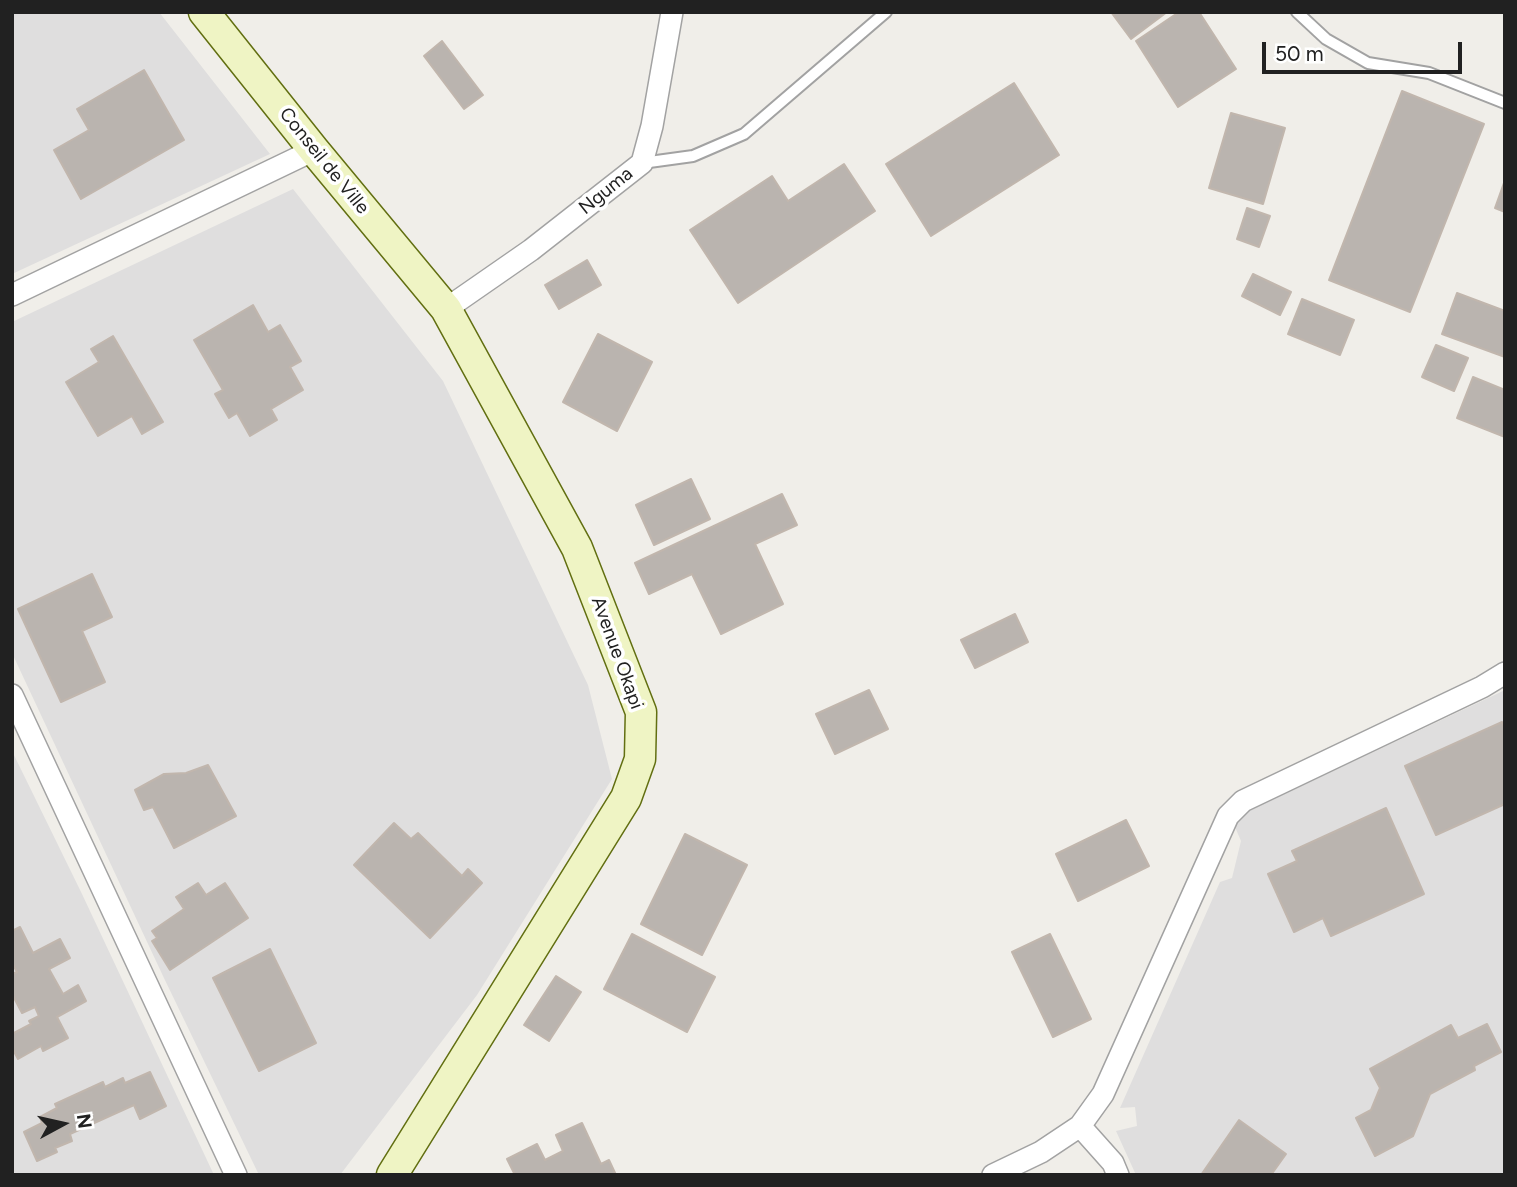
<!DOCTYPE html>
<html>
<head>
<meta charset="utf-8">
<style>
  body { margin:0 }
  #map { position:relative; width:1517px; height:1187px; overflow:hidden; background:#f0eee9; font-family:Figtree,sans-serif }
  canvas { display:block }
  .frame { position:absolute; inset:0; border:14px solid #212121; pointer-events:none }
  .north { position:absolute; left:28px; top:1089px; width:70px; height:70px; -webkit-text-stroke:5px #fff; paint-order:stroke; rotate:82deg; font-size:19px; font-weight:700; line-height:28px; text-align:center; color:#212121 }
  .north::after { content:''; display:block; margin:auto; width:24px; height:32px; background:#212121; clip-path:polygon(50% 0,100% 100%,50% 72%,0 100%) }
  .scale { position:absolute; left:1262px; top:42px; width:200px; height:32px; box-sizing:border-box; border:4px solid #212121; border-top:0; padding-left:9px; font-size:21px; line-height:24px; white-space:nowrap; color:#212121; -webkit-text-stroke:5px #fff; paint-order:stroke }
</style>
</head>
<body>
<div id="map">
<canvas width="1517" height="1187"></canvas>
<div class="frame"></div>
<div class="north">N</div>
<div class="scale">50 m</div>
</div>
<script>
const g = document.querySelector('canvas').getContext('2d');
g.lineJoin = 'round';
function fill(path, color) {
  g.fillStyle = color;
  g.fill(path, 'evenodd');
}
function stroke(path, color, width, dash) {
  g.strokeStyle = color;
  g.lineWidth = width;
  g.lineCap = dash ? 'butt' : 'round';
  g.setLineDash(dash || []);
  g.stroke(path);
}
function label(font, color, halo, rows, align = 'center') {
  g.font = font + ' Figtree,sans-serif';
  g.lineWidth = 7;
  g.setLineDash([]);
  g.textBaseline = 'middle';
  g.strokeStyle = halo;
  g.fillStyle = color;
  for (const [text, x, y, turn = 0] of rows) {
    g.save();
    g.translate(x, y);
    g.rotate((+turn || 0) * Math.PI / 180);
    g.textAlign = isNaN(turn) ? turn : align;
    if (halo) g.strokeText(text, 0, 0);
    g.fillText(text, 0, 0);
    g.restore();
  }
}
fill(new Path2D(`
  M 12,12 L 159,12 L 270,154 L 12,274 Z
  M 293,189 L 443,381 L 588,685 L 612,779 L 477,995 L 340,1175 L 259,1175 L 163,976 L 12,653 L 12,322 Z
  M 1505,690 L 1505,1175 L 1136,1175 L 1116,1131 L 1137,1126 L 1135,1107 L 1120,1108 L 1220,882 L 1232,878 L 1241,841 L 1235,827 L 1240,815 Z
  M 12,751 L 82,894 L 214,1175 L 12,1175 Z`), '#dfdede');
const building = new Path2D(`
  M 1111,12 L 1167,12 L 1131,39 Z
  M 1179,12 L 1199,12 L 1236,69 L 1178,107 L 1136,41 Z
  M 442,41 L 483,95 L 464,109 L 424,56 Z
  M 144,70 L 184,140 L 81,199 L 54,150 L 89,130 L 77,109 Z
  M 1014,83 L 1059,155 L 931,236 L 886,164 Z
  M 1402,91 L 1484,124 L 1410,312 L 1329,280 Z
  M 1231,113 L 1285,128 L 1263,204 L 1209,188 Z
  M 844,164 L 875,211 L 738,303 L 690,230 L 772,176 L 788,201 Z
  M 1505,180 L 1505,212 L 1495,208 Z
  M 1247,208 L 1270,216 L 1259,247 L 1237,239 Z
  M 587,260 L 601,285 L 559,309 L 545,285 Z
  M 1253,274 L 1291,292 L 1280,315 L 1242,296 Z
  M 1457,293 L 1505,311 L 1505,357 L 1442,334 Z
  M 1302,299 L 1354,320 L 1340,355 L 1288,334 Z
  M 253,305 L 268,332 L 280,325 L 301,361 L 290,367 L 303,390 L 271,409 L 277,420 L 250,436 L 237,413 L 229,418 L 215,394 L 223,390 L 194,340 Z
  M 598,334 L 652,362 L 617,431 L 563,402 Z
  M 113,336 L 163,422 L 142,434 L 132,416 L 98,436 L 66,382 L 99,362 L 91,349 Z
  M 1436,345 L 1468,358 L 1454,391 L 1422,377 Z
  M 1473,377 L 1505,390 L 1505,437 L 1457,418 Z
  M 691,479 L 710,519 L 654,545 L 636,505 Z
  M 782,494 L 797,525 L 755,544 L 783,604 L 721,634 L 692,574 L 649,594 L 635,563 Z
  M 92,574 L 112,617 L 82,631 L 105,682 L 61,702 L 18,609 Z
  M 1015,614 L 1028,642 L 975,668 L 961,640 Z
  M 869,690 L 888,729 L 835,754 L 816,714 Z
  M 1502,722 L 1505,728 L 1505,804 L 1436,835 L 1405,766 Z
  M 208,765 L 236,816 L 174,848 L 153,807 L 144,810 L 135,790 L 164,774 L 186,773 Z
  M 1386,808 L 1424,894 L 1331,936 L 1323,918 L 1294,932 L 1268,874 L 1297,861 L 1292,851 Z
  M 1126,820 L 1149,866 L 1078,901 L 1056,854 Z
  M 394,823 L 411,839 L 418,833 L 462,876 L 468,869 L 482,883 L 430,938 L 354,865 Z
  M 685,834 L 747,865 L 702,955 L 641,924 Z
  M 198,883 L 206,895 L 225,883 L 248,918 L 170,970 L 152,941 L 157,938 L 152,931 L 184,909 L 176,897 Z
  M 20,927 L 33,953 L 60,939 L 70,958 L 49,969 L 63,994 L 78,985 L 86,1001 L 57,1017 L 68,1038 L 43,1051 L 41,1046 L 18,1059 L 12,1048 L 12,1034 L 31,1024 L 29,1021 L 39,1016 L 35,1007 L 22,1013 L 12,994 L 12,974 L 17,972 L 12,963 L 12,931 Z
  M 632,934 L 715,977 L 687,1032 L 604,989 Z
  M 1050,934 L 1091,1019 L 1053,1037 L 1012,952 Z
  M 270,949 L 316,1043 L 259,1071 L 213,978 Z
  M 556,976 L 581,992 L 549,1041 L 524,1025 Z
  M 1487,1024 L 1501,1052 L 1474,1066 L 1475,1070 L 1430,1094 L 1413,1136 L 1375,1156 L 1356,1118 L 1371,1110 L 1380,1088 L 1370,1069 L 1451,1025 L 1458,1038 Z
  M 150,1072 L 166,1106 L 140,1119 L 134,1105 L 70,1134 L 72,1141 L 55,1148 L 57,1152 L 37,1161 L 24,1132 L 42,1123 L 40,1117 L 57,1108 L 55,1104 L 103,1082 L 105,1087 L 123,1078 L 125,1083 Z
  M 1239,1120 L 1286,1154 L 1271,1175 L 1201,1175 Z
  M 582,1123 L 601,1164 L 609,1160 L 616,1175 L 515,1175 L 507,1159 L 537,1144 L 545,1160 L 563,1151 L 556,1135 Z`);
fill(building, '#bab4af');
stroke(building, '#c1b6ad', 2);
const lane = new Path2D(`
  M 1297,12 L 1326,39 L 1368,63 L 1429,73 L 1505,103
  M 642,163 L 693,156 L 744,134 L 886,12`);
const street = new Path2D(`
  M 12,295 L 314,150
  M 446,309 L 531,250 L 642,163 L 652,126 L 672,12
  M 12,695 L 236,1175
  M 1080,1126 L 1113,1163 L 1118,1175
  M 993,1175 L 1041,1152 L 1080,1126 L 1103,1094 L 1228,816 L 1243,801 L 1482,687 L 1505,673`);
const secondary = new Path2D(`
  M 204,12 L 314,150 L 446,309 L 577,548 L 641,712 L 640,759 L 626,798 L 392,1175`);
stroke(lane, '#a2a2a2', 14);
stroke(street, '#a2a2a2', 24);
stroke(secondary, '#626f11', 33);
stroke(lane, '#fff', 10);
stroke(street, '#fff', 21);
stroke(secondary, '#eff4c4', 30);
label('19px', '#212121', '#fff', [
  ["Conseil de Ville",324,161,51],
  ["Nguma",606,191,-39],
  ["Avenue Okapi",617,653,70]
]);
</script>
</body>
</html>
